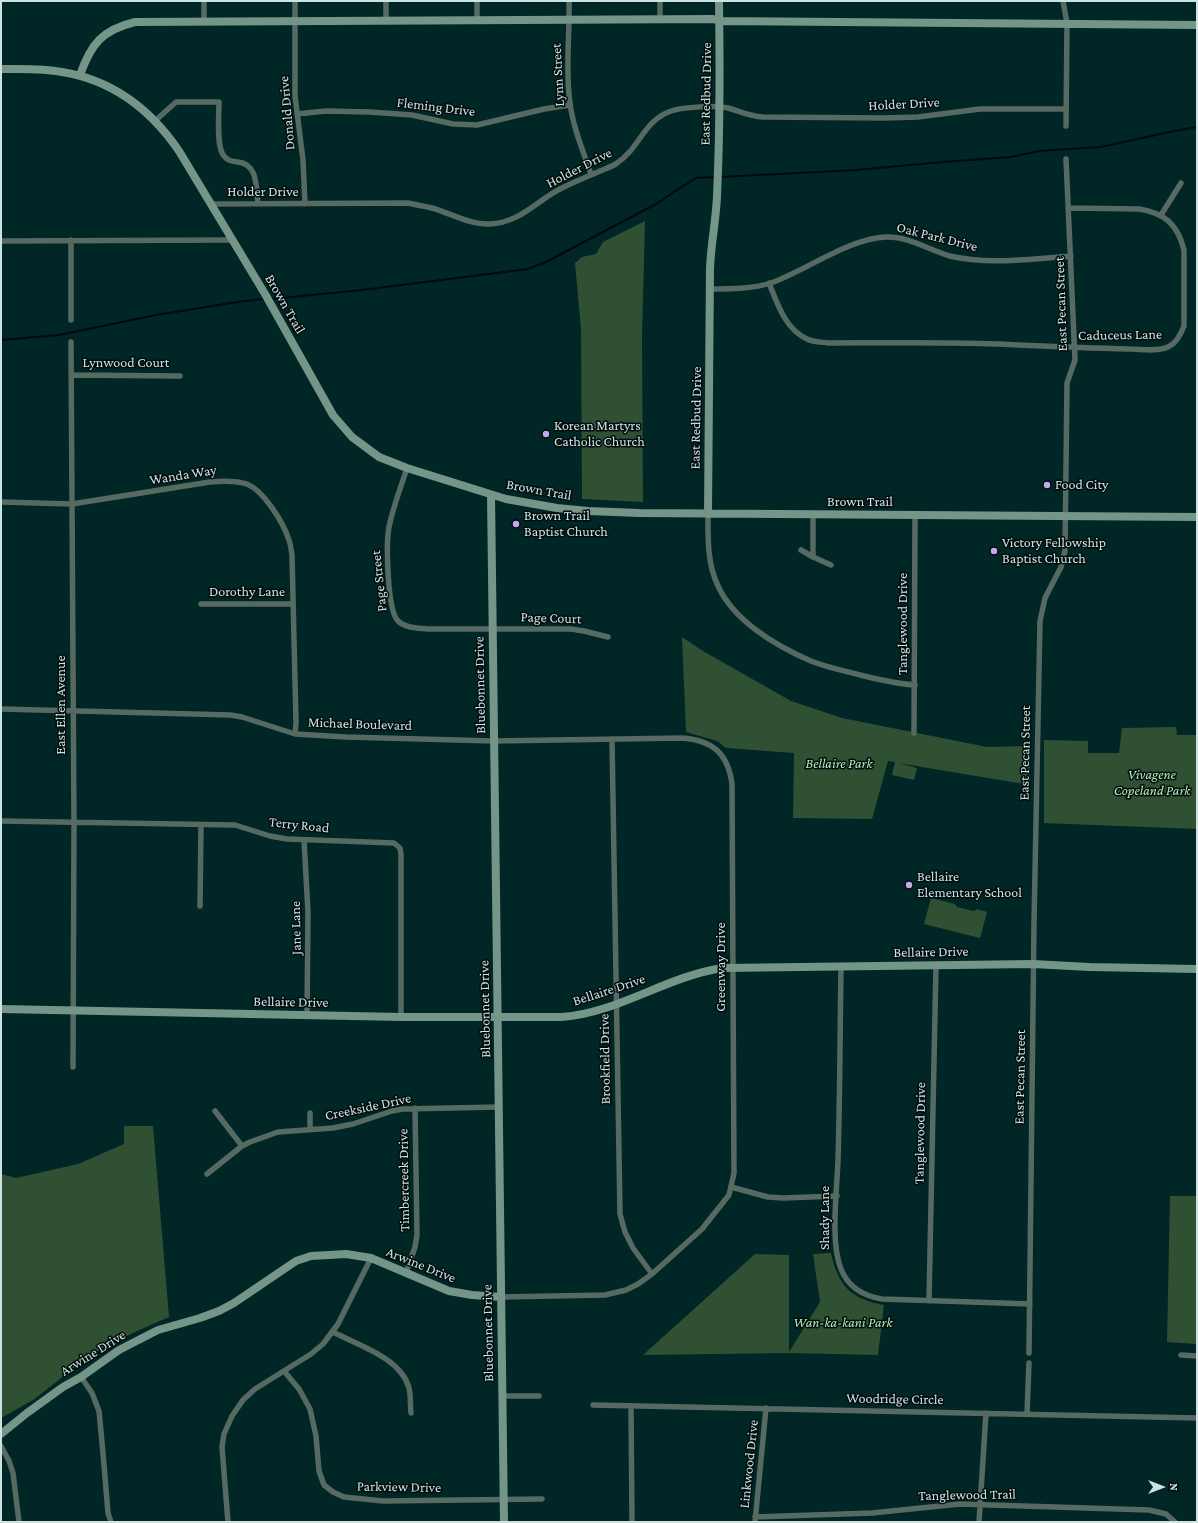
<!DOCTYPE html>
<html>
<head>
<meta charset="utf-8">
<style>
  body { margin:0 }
  #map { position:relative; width:1198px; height:1523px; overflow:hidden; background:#002625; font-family:"Crimson Pro",serif }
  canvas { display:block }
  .frame { position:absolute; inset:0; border:2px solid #cee2e1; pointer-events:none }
  .north { position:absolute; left:1142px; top:1467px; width:40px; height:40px; -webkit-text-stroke:3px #010c0c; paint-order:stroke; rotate:90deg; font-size:11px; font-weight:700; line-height:16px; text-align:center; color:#cee2e1 }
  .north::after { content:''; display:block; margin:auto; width:14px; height:18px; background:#cee2e1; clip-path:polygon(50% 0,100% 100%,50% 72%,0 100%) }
</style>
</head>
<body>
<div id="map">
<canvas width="1198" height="1523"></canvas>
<div class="frame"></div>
<div class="north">N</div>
</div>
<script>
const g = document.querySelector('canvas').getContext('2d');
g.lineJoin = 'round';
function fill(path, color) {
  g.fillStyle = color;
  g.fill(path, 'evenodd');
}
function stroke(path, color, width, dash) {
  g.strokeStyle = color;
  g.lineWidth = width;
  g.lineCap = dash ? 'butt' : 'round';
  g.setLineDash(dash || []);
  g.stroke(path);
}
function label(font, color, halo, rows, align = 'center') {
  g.font = font + ' "Crimson Pro",serif';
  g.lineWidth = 3;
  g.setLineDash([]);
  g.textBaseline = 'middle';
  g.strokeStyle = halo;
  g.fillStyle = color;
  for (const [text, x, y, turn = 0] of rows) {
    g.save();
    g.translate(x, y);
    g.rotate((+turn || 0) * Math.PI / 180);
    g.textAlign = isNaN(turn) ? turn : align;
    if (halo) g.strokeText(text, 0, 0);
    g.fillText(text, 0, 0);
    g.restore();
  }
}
fill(new Path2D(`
  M 645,221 L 642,336 L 643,502 L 582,499 L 581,329 L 575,263 L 582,257 L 596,254 L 603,242 Z
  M 682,637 L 703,651 L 791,701 L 842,718 L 987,747 L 1030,746 L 1030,785 L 898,763 L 917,768 L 914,780 L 892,775 L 895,762 L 888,761 L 872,819 L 793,818 L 794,753 L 726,748 L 717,741 L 686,732 Z
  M 1176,727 L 1177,735 L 1197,735 L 1197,829 L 1044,823 L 1044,740 L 1088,741 L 1088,753 L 1119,753 L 1122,728 Z
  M 931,898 L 955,904 L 957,907 L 974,911 L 977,909 L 987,912 L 980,938 L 924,924 Z
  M 124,1126 L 153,1126 L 169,1317 L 137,1331 L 92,1354 L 33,1400 L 1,1418 L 1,1174 L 16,1178 L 78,1164 L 124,1144 Z
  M 1170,1196 L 1197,1196 L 1197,1344 L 1167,1342 Z
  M 831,1253 C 838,1286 851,1299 884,1305 L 878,1355 L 789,1353 L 643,1355 L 755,1254 L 789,1255 L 789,1352 L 820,1302 L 813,1254 Z`), '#305034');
stroke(new Path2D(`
  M 720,177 L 856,170 L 943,162 L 1011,157 L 1039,151 L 1101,147 L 1174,131 L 1197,127
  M 271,299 L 362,290 L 528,269 L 546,262 L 656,204 L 680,188 L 696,178 L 715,177
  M 1,340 L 59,335 L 156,315 L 237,302 L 264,299`), '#000814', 2);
stroke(new Path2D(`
  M 295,1 L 295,96 L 303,160 L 305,204
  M 386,1 L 386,20
  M 569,1 C 570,35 565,70 570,103 C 573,127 583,151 591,174
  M 1063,1 L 1067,23 L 1066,126
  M 477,19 L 477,1
  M 660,19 L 660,1
  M 204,21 L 204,1
  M 297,114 L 326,111 L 370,112 L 412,115 L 453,124 L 477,125 L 544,109 L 570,105
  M 155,121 L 176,102 L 219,102 C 219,115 216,147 224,156 C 228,161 232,161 238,162 C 258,164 256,187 258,204
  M 210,204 L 408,203 C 416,205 424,206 432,208 C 450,213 470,225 490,224 C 520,223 537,200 562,188 C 574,182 586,177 598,172 C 604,169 612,167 617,163 C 640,148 643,121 671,111 C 683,107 716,105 728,108 C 742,112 748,116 763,117 L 884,118 L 918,117 L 980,109 L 1066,109
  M 1161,215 L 1181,183
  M 71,240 L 71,320
  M 1,241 L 231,240
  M 769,283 C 777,303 785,329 807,339 C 813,342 821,342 828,343 C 885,343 942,342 998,344 C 1042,346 1085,348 1129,349 C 1141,349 1157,352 1168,347 C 1177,343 1181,334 1184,326 L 1184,250 C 1178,225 1165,213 1139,209 L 1068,208
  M 710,289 C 730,289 752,289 771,283 C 805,271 850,238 886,237 C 908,236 929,250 950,256 C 987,265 1032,259 1071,256
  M 71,342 L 74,823 L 73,1067
  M 72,375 L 180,376
  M 407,468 C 401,487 393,507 389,527 C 386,543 387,610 398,621 C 405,628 418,628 427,629 L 571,629 L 584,631 L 608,637
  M 1,502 L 72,504 L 210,482 C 221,481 235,480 247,484 C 264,491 283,522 289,540 C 291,545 291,550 292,555 L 296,723 L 295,734
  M 708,514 C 708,538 707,563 718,586 C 734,621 776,646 811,661 C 828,668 846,671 864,676 C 881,680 897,684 915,685
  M 813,515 L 813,557 L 831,565
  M 801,550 L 813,557
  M 201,604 L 293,604
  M 1,709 L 231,715 L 242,717 L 295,734 L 346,737 L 494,741 L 682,738 C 712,740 728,753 732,784 L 734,1173 L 729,1195 L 702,1229 L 652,1274 L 638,1284 L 626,1290 L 605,1295 L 501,1297
  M 914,733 L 915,515
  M 612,739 L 620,1214 L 625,1232 L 633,1248 L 652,1274
  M 1,821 L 235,825 L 270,836 L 287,839 L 394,843 L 400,848 L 401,854 L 401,1017
  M 304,840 L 308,912 L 307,1016
  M 200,906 L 201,826
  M 841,966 C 840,1031 840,1095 838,1160 C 837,1190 830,1242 841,1269 C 848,1287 864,1296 882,1299 L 1030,1304
  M 215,1111 L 242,1146
  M 310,1113 L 310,1129
  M 207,1174 L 242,1146 L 250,1142 L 278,1132 L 333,1128 L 353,1124 L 392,1111 L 403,1109 L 499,1107
  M 731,1187 L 768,1197 L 783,1198 L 837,1196
  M 406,1273 L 415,1247 L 417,1235 L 415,1108
  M 929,1301 L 936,965
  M 333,1332 C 358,1345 401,1358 409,1388 C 411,1396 410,1405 411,1413
  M 1029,1353 L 1034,923 L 1040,621 L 1045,598 L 1061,567 L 1065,551 L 1067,383 L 1075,360 L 1066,159
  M 1181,1355 L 1197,1356
  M 284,1371 L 299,1389 L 310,1409 L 316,1436 L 319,1471 L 324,1485 L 333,1492 L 344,1497 L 383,1501 L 542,1499
  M 81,1377 L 92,1393 L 99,1411 L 103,1453 L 108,1513 L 111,1522
  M 502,1396 L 539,1396
  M 593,1405 L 1197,1418
  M 631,1406 L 632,1522
  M 1027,1414 L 1029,1363
  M 1,1446 L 9,1461 L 13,1473 L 19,1522
  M 755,1517 L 872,1513 L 960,1504 L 1149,1510 L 1166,1514 L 1175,1522
  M 228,1522 L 222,1447 L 224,1434 L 232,1416 L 243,1400 L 255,1389 L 311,1354 L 323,1344 L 338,1324 L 371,1258
  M 755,1522 L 766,1408
  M 979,1522 L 986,1413`), '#566a62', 5.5);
stroke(new Path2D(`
  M 1,69 C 21,69 42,68 62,72 C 112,80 151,110 179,151 L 265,294 L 333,415 L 352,437 L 379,457 L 407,468 L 506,499 L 557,508 L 588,511 L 639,513 L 1197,517
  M 80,75 C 91,44 102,30 135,22 L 713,19 L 720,21 L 1197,25
  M 491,495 L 504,1522
  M 708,514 L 710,268 C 711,244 716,220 717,196 C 720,131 720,66 719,1
  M 1,1009 L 401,1017 L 562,1017 C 618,1013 667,976 723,968 L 1033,964 L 1089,967 L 1197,969
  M 1,1434 L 27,1413 L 63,1387 L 81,1377 L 119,1350 L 158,1330 L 200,1318 L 219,1311 L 234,1303 L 296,1261 L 311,1256 L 346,1254 L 371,1258 L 449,1291 L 472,1295 L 501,1297`), '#749588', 8);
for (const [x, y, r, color] of [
  [546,434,4,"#c5a6f0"],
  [1047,485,4,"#c5a6f0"],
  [516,524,4,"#c5a6f0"],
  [994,551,4,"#c5a6f0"],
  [909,885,4,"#c5a6f0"]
]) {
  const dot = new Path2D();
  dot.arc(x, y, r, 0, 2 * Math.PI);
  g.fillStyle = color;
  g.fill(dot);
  stroke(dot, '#010c0c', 1.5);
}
label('14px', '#cee2e1', '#010c0c', [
  ["Lynn Street",558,75,-93],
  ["East Redbud Drive",706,94,-89],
  ["Holder Drive",904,104,-3],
  ["Fleming Drive",436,107,7],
  ["Donald Drive",287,113,-95],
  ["Holder Drive",579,168,-27],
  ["Holder Drive",263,192],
  ["Oak Park Drive",937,237,14],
  ["Brown Trail",285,304,60],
  ["East Pecan Street",1061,304,-92],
  ["Caduceus Lane",1120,335,-1],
  ["Lynwood Court",126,363],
  ["East Redbud Drive",696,418,-89],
  ["Wanda Way",183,475,-9],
  ["Brown Trail",539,490,10],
  ["Brown Trail",860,502],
  ["Page Street",379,581,-96],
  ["Dorothy Lane",247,592],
  ["Page Court",551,618,2],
  ["Tanglewood Drive",903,624,-90],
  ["Bluebonnet Drive",480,685,-91],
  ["East Ellen Avenue",61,705,-90],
  ["Michael Boulevard",360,724,2],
  ["East Pecan Street",1025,753,-89],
  ["Terry Road",299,825,6],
  ["Jane Lane",296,928,-91],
  ["Bellaire Drive",931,952,-1],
  ["Greenway Drive",721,967,-90],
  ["Bellaire Drive",609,990,-18],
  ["Bellaire Drive",291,1002,1],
  ["Bluebonnet Drive",485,1009,-91],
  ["Brookfield Drive",605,1059,-91],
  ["East Pecan Street",1020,1077,-89],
  ["Creekside Drive",368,1107,-12],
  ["Tanglewood Drive",920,1133,-89],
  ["Timbercreek Drive",404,1180,-91],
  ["Shady Lane",825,1218,-90],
  ["Arwine Drive",421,1265,22],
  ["Bluebonnet Drive",488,1333,-91],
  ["Arwine Drive",93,1353,-32],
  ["Woodridge Circle",895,1399,1],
  ["Linkwood Drive",749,1464,-84],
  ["Parkview Drive",399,1487,1],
  ["Tanglewood Trail",967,1495,-1]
]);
label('14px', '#cee2e1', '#010c0c', [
  ["Korean Martyrs",554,426],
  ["Catholic Church",554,442],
  ["Food City",1055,485],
  ["Brown Trail",524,516],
  ["Baptist Church",524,532],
  ["Victory Fellowship",1002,543],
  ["Baptist Church",1002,559],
  ["Bellaire",917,877],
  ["Elementary School",917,893]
], 'left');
label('italic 14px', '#b3edb8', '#010c0c', [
  ["Bellaire Park",839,764],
  ["Vivagene",1152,775],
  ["Copeland Park",1152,791],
  ["Wan-ka-kani Park",843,1323]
]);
</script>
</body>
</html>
